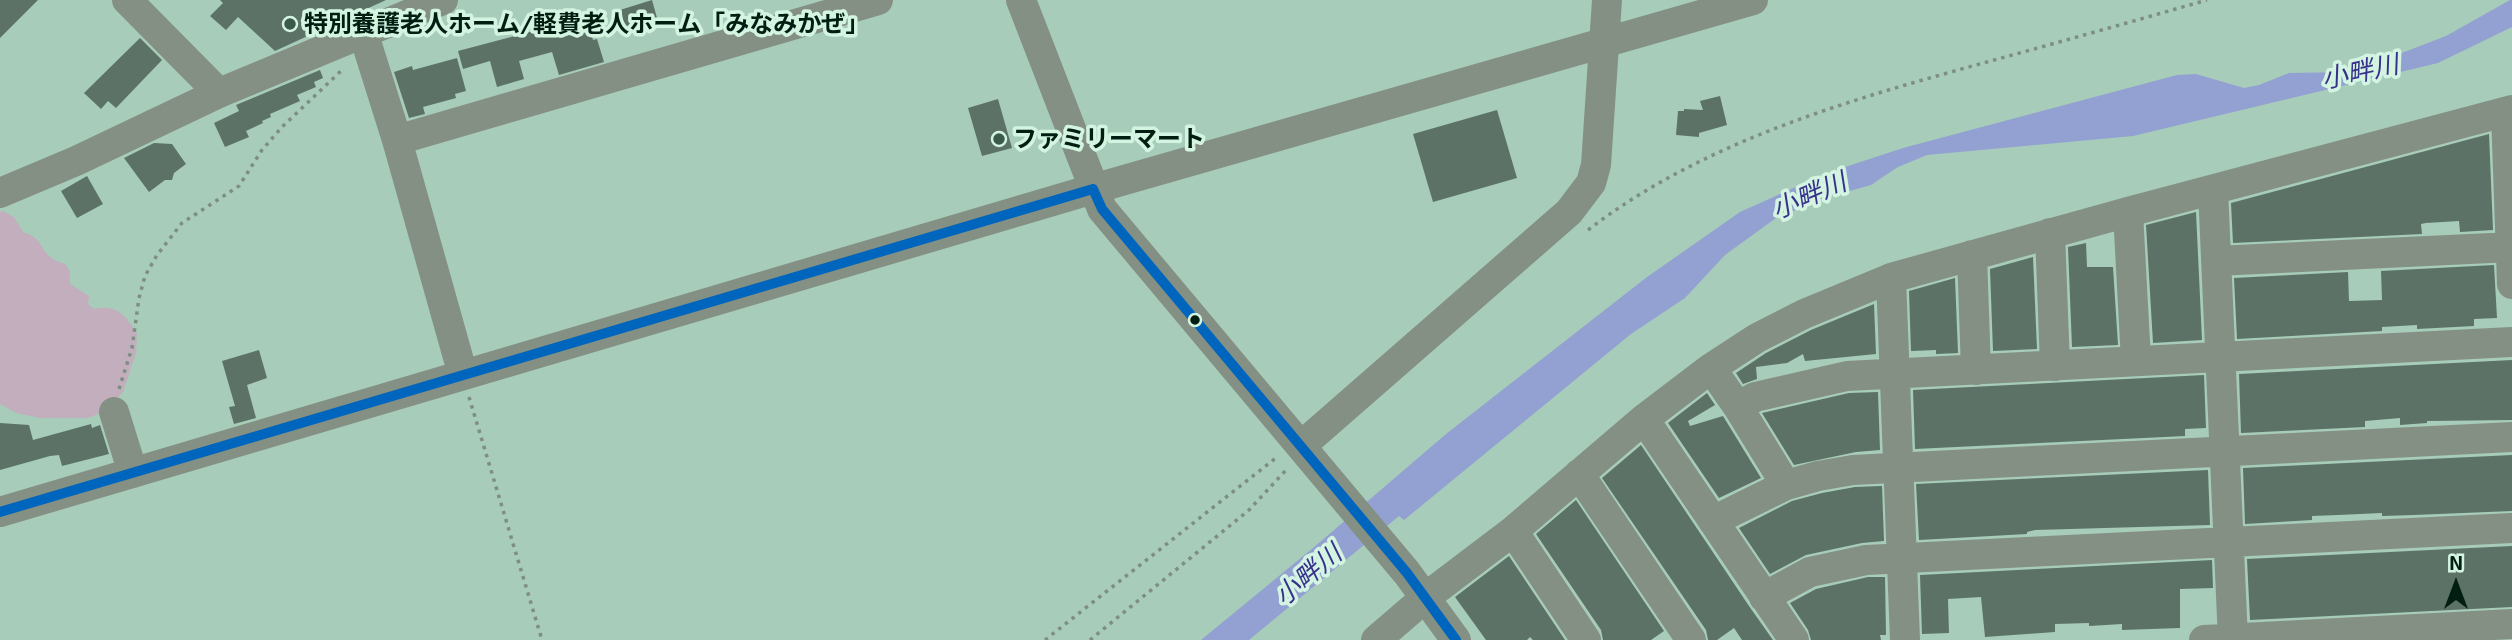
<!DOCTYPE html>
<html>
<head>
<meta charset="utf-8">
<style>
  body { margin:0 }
  #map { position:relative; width:2512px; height:640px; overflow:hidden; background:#a7ccb9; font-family:"Exo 2",sans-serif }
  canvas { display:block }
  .north { position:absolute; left:2421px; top:549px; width:70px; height:70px; -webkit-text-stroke:5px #d3f4e1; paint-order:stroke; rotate:0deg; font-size:19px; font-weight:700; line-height:28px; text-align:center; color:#021d11 }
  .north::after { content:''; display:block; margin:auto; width:24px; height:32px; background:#021d11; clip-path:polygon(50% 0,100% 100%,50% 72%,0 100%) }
</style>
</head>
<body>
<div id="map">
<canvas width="2512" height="640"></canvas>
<div class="north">N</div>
</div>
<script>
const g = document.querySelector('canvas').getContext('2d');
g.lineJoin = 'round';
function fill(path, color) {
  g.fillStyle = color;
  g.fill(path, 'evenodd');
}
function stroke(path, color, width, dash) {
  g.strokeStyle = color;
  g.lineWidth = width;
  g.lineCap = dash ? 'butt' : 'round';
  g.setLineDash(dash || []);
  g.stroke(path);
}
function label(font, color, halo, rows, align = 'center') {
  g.font = font + ' "Exo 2","Noto Sans JP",sans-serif';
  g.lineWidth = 7;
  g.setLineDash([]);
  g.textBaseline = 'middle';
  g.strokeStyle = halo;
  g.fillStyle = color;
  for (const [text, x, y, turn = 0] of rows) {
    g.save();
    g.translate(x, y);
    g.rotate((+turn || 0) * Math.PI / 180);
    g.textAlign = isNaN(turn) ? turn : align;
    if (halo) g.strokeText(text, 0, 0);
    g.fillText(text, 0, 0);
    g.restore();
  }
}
fill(new Path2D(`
  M 3,211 L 14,217 L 23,232 C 41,238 38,244 48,255 C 61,268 71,256 70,284 L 89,296 L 88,304 L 94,309 C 117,304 125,315 137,333 L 136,353 L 123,392 L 107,410 L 88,418 L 40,418 L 16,413 L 0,404 L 0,212 Z`), '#c2aebd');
fill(new Path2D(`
  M 2510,0 L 2512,0 L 2512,27 L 2438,63 L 2133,136 L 1927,155 L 1898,167 L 1871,185 L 1825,198 L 1776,218 L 1725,255 L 1685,298 L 1631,334 L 1404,520 L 1399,516 L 1249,640 L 1201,640 L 1313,548 L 1446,434 L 1647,277 L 1740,212 L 1827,173 L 1903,148 L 2177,75 L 2196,74 L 2244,88 L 2259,85 L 2289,73 L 2352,72 L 2446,36 Z`), '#93a1d2');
fill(new Path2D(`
  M 0,0 L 38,0 L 0,38 Z
  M 220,0 L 386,0 L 275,51 L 238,17 L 226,30 L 210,16 L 223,3 Z
  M 652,0 L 659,25 L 627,35 L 620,10 Z
  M 586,15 L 593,40 L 597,39 L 604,62 L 559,75 L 552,52 L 519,61 L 524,79 L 497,87 L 490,61 L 463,69 L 458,51 L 564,23 L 564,21 Z
  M 140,38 L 162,60 L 116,108 L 108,101 L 101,109 L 84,93 Z
  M 457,58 L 466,91 L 455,94 L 456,98 L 423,107 L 425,114 L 409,118 L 394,72 L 412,66 L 413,70 Z
  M 320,70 L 323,78 L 314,82 L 316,87 L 297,95 L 300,101 L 270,114 L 271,117 L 262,121 L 263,123 L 246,131 L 249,137 L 225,147 L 214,123 L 239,111 L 236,105 Z
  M 1720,96 L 1727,125 L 1699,133 L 1699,137 L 1676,135 L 1678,111 L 1684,111 L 1684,109 L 1703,110 L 1700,101 Z
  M 998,99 L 1012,148 L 982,156 L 968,108 Z
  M 1497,110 L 1517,178 L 1433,202 L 1413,134 Z
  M 2489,134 L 2493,230 L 2460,232 L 2459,221 L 2426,223 L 2421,224 L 2422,234 L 2233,243 L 2231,203 Z
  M 154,143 L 172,144 L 186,164 L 174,173 L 172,180 L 165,180 L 149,192 L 124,158 Z
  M 87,176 L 103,204 L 77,218 L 61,191 Z
  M 2196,212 L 2202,340 L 2153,343 L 2146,225 Z
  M 2086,243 L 2087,267 L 2113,267 L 2118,345 L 2072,347 L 2068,247 Z
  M 2033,257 L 2037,349 L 1993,351 L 1990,269 Z
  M 2494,265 L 2497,318 L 2474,319 L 2474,326 L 2417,329 L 2417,325 L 2382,327 L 2382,331 L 2237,339 L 2234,278 L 2348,272 L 2349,301 L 2382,300 L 2381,271 Z
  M 1955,278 L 1958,353 L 1936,354 L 1936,350 L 1911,351 L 1909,291 Z
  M 1874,304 L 1876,354 L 1805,361 L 1803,354 L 1787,363 L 1756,367 L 1757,379 L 1743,384 L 1736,373 L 1766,353 L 1811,330 Z
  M 259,350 L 267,378 L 247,385 L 256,418 L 234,424 L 229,407 L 235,406 L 222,361 Z
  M 2512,360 L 2512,420 L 2427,421 L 2427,423 L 2400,425 L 2400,418 L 2365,421 L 2365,427 L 2241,433 L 2239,374 Z
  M 2204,375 L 2206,428 L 2185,429 L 2185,436 L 1915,449 L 1913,390 Z
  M 1878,392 L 1880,450 L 1856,452 L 1794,465 L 1762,413 L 1849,393 Z
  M 1707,393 L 1715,405 L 1688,421 L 1690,426 L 1723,416 L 1761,478 L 1719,498 L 1668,423 Z
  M 0,423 L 29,425 L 33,440 L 91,424 L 92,428 L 100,425 L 109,454 L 62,466 L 59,455 L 50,456 L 0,470 Z
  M 1641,445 L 1749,606 L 1773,640 L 1742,640 L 1734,628 L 1717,640 L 1708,640 L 1706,630 L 1602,478 Z
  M 2512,455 L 2512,511 L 2414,515 L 2382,516 L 2382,513 L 2338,515 L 2312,516 L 2312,520 L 2245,524 L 2243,468 Z
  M 2208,470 L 2210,525 L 2035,530 L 2027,532 L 2027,534 L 1919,540 L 1916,484 Z
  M 1882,486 L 1884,541 L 1862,543 L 1806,555 L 1770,574 L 1739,528 L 1792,501 L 1822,493 L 1855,487 Z
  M 1576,500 L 1664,631 L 1651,640 L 1603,640 L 1601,630 L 1536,534 Z
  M 2512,546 L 2512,607 L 2250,620 L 2247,559 Z
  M 1509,556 L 1565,640 L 1533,640 L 1530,637 L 1527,640 L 1486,640 L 1455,597 Z
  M 2212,560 L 2213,588 L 2180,589 L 2180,628 L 2122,630 L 2122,624 L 2089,626 L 2089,623 L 2055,624 L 2055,632 L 1985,637 L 1981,597 L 1948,599 L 1949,633 L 1922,634 L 1920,575 Z
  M 1868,577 L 1885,577 L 1886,635 L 1880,635 L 1881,640 L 1811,640 L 1808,630 L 1790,603 L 1816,589 Z`), '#5c7267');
stroke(new Path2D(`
  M 1588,230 C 1704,141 1849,100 1987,62 C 2060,42 2134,21 2207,0
  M 119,389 L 132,348 L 139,298 L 145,276 L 157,255 L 182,223 L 239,186 L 262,150 L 282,127 L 342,70
  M 469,397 L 542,640
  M 1045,640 L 1277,457
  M 1090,640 L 1249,510 L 1287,469`), '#7e8e82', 3.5, [3.5, 5]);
stroke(new Path2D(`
  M 127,0 L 219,93
  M 1021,0 L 1102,209 L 1407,573 L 1456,640
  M 363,32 L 397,140 L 463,375
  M 2506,113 L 2512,284
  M 397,140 L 878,0
  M 2213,190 L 2233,640
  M 0,193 L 76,161 L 219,93 L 443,0
  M 2128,212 L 2136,361
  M 2050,233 L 2055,366
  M 1972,255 L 1976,370
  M 2216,261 L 2512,247
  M 1891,278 L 1905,640
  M 1711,368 L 1738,407 L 1786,485
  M 1738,407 L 1755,397 L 1847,376 L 2512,342
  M 114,412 L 133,473
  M 1644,419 L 1794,640
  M 1301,446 L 1569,212 L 1591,183 L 1596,165 L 1607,0
  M 1579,474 L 1691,640
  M 0,512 L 1093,189 L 1753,0
  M 1713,521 L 1786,485 L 1818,476 L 1853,470 L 2512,437
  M 1513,531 L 1586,640
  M 1764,597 L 1810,572 L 1866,560 L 2512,528
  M 1376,640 L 1426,597 L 1513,531 L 1644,419 L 1711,368 L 1757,338 L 1804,314 L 1891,278 L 2128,212 L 2512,110
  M 2204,640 L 2512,624`), '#839083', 30);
stroke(new Path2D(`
  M 1093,189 L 1102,209 L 1407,573 L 1456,640
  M 0,512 L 1093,189`), '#0065bd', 10);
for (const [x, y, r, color] of [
  [290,24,7,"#3c5a4c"],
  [999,139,7,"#3c5a4c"],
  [1195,320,6,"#021d11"]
]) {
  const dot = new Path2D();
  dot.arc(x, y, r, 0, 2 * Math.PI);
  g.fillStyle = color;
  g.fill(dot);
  stroke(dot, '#d3f4e1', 2.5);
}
label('bold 24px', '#021d11', '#d3f4e1', [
  ["特別養護老人ホーム/軽費老人ホーム「みなみかぜ」",304,24],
  ["ファミリーマート",1013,139]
], 'left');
label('italic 26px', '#38318b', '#d3f4e1', [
  ["小畔川",2360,72,-12],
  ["小畔川",1809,196,-23],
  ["小畔川",1308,575,-40]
]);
</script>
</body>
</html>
